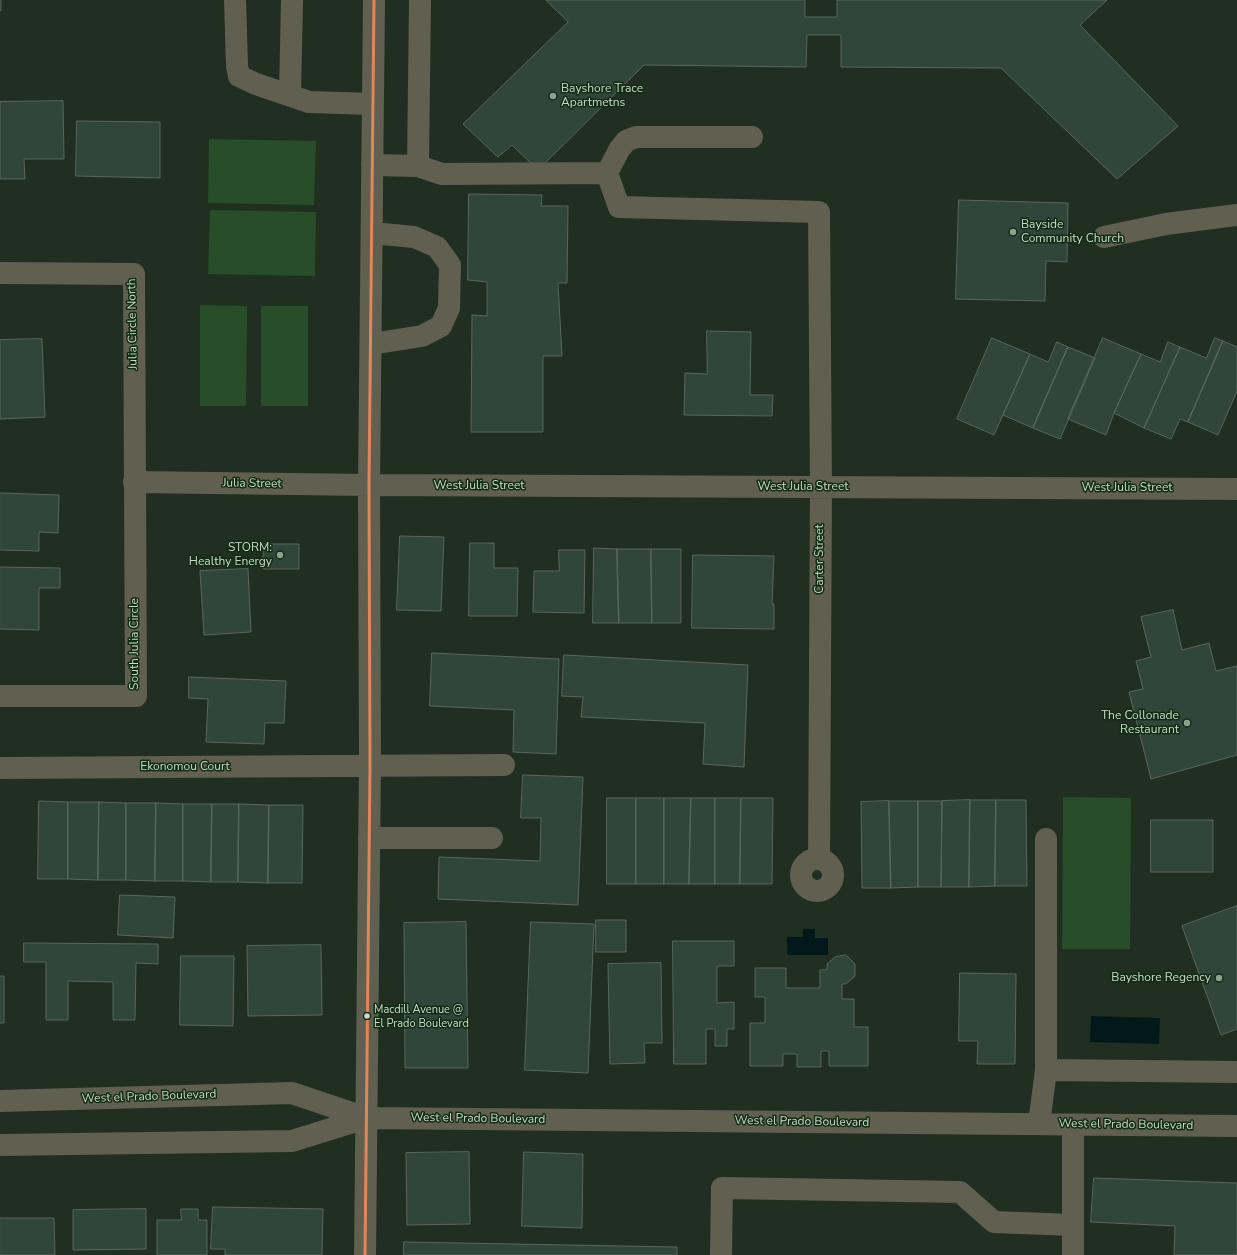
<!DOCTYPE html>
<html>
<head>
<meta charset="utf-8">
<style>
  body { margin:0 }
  canvas { display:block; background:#202f21 }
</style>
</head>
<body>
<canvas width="1237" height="1255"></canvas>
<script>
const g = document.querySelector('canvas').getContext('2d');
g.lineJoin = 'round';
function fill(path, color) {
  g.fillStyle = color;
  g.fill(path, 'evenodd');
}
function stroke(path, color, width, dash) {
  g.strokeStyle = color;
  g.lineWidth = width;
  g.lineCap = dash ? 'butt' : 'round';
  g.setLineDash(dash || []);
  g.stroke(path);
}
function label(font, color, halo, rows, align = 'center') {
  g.font = font + ' "Nunito Sans",sans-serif';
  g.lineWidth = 3;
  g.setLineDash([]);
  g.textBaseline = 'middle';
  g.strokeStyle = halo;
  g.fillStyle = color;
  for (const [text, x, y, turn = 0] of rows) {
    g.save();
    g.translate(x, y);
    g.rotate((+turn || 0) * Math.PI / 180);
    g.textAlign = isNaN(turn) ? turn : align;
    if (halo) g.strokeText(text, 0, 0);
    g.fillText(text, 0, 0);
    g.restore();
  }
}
fill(new Path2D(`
  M 209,139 L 316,141 L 314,205 L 208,203 Z
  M 210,210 L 316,212 L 315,276 L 208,274 Z
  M 200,305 L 247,306 L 246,406 L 200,406 Z
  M 261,306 L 308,306 L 308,406 L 261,406 Z
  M 1063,797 L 1131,798 L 1130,949 L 1062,949 Z`), '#274d29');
fill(new Path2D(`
  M 803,929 L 815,929 L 815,938 L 828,938 L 828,955 L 787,955 L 787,937 L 803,937 Z
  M 1091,1016 L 1160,1018 L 1159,1044 L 1090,1042 Z`), '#03181a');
const building = new Path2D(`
  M 0,0 L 1,0 L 1,11 L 0,11 Z
  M 546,0 L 805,0 L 805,17 L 837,17 L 837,0 L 1107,0 L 1080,25 L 1178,126 L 1117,179 L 1001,68 L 841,67 L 841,35 L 807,35 L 806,67 L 644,65 L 538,170 L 512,145 L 498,157 L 463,124 L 568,22 Z
  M 63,101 L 64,159 L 24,159 L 25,179 L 0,179 L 0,102 Z
  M 77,121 L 160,122 L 160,178 L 76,176 Z
  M 469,194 L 542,195 L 541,206 L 568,206 L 567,283 L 558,283 L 562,356 L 543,356 L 543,432 L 471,432 L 472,315 L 487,316 L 487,282 L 468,280 Z
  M 959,200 L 1068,203 L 1067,262 L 1046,261 L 1045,301 L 956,299 Z
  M 707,331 L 751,332 L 750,395 L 773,395 L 772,416 L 684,415 L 685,373 L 707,374 Z
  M 992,338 L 1030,354 L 994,435 L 957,419 Z
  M 1103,338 L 1141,354 L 1114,413 L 1106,435 L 1068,419 Z
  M 1215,338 L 1223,341 L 1188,422 L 1180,419 L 1171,439 L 1144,428 L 1180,347 L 1206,358 Z
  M 42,339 L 45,417 L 0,419 L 0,340 Z
  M 1223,341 L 1237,347 L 1237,391 L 1218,435 L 1188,422 Z
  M 1057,342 L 1068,347 L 1033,428 L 1003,415 L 1030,354 L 1048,362 Z
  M 1168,342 L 1180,347 L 1144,428 L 1114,413 L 1141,354 L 1160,362 Z
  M 1068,347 L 1095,358 L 1060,439 L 1033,428 Z
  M 0,493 L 59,495 L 58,533 L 39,532 L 39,551 L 0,550 Z
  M 400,536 L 444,537 L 441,611 L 397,610 Z
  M 470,543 L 494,543 L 494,568 L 518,568 L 517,616 L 469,616 Z
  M 264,544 L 299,544 L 299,569 L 263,569 Z
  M 594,548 L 617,549 L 619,623 L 593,623 Z
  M 617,549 L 651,549 L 652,623 L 619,623 Z
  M 651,549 L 681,549 L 681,623 L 652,623 Z
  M 559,550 L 585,550 L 584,613 L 533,612 L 534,571 L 559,571 Z
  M 693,555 L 774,556 L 772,604 L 774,604 L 774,629 L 692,628 Z
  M 0,567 L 60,568 L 60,588 L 39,588 L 39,630 L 0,629 Z
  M 248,569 L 251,632 L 204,635 L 200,571 Z
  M 1173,610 L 1182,650 L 1209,643 L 1216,671 L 1237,666 L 1237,755 L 1151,779 L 1129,692 L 1143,689 L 1136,661 L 1151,657 L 1141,617 Z
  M 432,653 L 559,659 L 556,754 L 513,752 L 514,710 L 430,706 Z
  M 564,655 L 748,665 L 744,767 L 703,764 L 705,723 L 581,717 L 583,697 L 562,696 Z
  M 189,677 L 286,681 L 284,723 L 265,723 L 264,744 L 206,742 L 208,699 L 189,698 Z
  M 523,775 L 583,777 L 578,905 L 438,899 L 439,857 L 540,861 L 541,818 L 521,818 Z
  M 607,798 L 636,798 L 636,884 L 607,884 Z
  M 636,798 L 664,798 L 664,884 L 636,884 Z
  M 664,798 L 691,798 L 689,884 L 664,884 Z
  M 691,798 L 715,798 L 715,884 L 689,884 Z
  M 715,798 L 741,798 L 740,884 L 715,884 Z
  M 741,798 L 773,798 L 772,884 L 740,884 Z
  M 970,800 L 996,800 L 995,886 L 969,887 Z
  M 970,800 L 969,887 L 941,887 L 942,801 Z
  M 996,800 L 1026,800 L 1027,886 L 995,886 Z
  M 39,801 L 68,802 L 68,879 L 38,879 Z
  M 889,801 L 891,888 L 862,888 L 861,802 Z
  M 889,801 L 918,801 L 918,887 L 891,888 Z
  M 918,801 L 942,801 L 941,887 L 918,887 Z
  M 68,802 L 99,802 L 98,880 L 68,879 Z
  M 99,802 L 126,803 L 126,880 L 98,880 Z
  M 126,803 L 156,803 L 155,881 L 126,880 Z
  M 156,803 L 183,804 L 183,881 L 155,881 Z
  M 183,804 L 212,804 L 211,882 L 183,881 Z
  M 212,804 L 239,804 L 238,882 L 211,882 Z
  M 239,804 L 269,805 L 268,883 L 238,882 Z
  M 269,805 L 303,805 L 302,883 L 268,883 Z
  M 1151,820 L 1213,820 L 1213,872 L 1151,872 Z
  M 120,895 L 175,897 L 173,938 L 118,935 Z
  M 1237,906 L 1237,1029 L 1221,1035 L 1182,926 Z
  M 596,920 L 626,920 L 626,952 L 596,952 Z
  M 466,922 L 468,1068 L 405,1068 L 404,923 Z
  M 531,922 L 594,924 L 588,1073 L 525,1070 Z
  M 673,941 L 734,941 L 734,966 L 717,966 L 717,1003 L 734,1002 L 734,1029 L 727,1029 L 727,1046 L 715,1046 L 715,1029 L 706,1029 L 706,1064 L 674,1064 Z
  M 24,943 L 158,944 L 158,964 L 136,963 L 135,1020 L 113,1020 L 113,982 L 68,981 L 68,1020 L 46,1020 L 46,962 L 24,962 Z
  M 321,945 L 322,1015 L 248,1016 L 247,946 Z
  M 846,955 L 855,964 L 855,976 L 846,984 L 842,984 L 842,999 L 854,999 L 854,1027 L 868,1027 L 868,1066 L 829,1066 L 829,1051 L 821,1051 L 821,1067 L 797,1067 L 797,1054 L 783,1054 L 783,1066 L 750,1066 L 750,1023 L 765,1023 L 765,997 L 755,997 L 755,968 L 786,968 L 786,988 L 820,988 L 820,970 L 827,970 L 827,964 L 835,957 Z
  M 181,956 L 234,956 L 233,1026 L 180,1025 Z
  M 661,963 L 662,1043 L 644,1043 L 645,1063 L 610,1064 L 608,964 Z
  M 960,973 L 1016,974 L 1015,1064 L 977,1064 L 978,1041 L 959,1041 Z
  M 0,976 L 4,976 L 4,1023 L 0,1023 Z
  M 469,1152 L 470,1224 L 407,1225 L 406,1153 Z
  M 524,1152 L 583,1154 L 582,1228 L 522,1226 Z
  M 1094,1178 L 1237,1183 L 1237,1255 L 1174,1255 L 1175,1226 L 1091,1222 Z
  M 213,1207 L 323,1209 L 322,1255 L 225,1255 L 225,1249 L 211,1249 Z
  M 146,1209 L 146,1249 L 73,1250 L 73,1210 Z
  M 181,1209 L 198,1209 L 198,1220 L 207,1220 L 207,1255 L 157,1255 L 157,1220 L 181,1220 Z
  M 0,1218 L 54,1218 L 55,1255 L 0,1255 Z
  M 404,1242 L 677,1247 L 677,1255 L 404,1255 Z`);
fill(building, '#31463a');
stroke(building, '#58675d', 1);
stroke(new Path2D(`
  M 235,0 L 237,66 L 239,76 L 256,84 L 309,102 L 373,104
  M 290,95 L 292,0
  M 372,165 L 418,166 L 442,174 L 607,173 L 619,207 L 819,212 L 821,487 L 819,859
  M 418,166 L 420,0
  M 607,173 L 619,150 L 626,141 L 636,137 L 752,137
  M 1104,237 L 1166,224 L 1237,215
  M 0,273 L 134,274 L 136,696 L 0,696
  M 371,344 L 422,336 L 441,326 L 449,308 L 450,265 L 437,247 L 414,237 L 372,233
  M 134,482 L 369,485 L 1237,489
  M 0,768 L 504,765
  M 369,838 L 492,838
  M801 875a16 16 0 1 1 32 0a16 16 0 1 1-32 0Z
  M 1046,1070 L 1237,1072
  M 0,1101 L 292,1093 L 366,1118
  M 1039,1124 L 1046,1070 L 1046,839
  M 1073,1125 L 1073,1255
  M 0,1145 L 292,1141 L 366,1118 L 1237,1126
  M 365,1255 L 370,765 L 369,485 L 374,0
  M 721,1255 L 722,1188 L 960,1192 L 994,1222 L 1073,1225`), '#605f50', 22);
stroke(new Path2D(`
  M 365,1255 L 370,765 L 369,485 L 374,0`), '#e0865a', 3);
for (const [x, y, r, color] of [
  [553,96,4,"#8f9f90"],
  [1013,232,4,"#8f9f90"],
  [280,555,4,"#8f9f90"],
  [1187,723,4,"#8f9f90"],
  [1219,978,4,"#8f9f90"],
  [367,1016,3.5,"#cbdbcb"]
]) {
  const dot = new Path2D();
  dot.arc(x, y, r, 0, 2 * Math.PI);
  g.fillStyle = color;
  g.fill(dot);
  stroke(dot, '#102b11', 1.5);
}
label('11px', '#cbdbcb', '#102b11', [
  ["Macdill Avenue @",374,1010],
  ["El Prado Boulevard",374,1024]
], 'left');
label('12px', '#cbdbcb', '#102b11', [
  ["Bayshore Trace",561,89,"left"],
  ["Apartmetns",561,103,"left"],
  ["Bayside",1021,225,"left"],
  ["Community Church",1021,239,"left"],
  ["STORM:",272,548],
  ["Healthy Energy",272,562],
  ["The Collonade",1179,716],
  ["Restaurant",1179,730],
  ["Bayshore Regency",1211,978]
], 'right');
label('12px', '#cbdbcb', '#102b11', [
  ["Julia Circle North",133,324,-91],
  ["Julia Street",252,484,1],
  ["West Julia Street",479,486],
  ["West Julia Street",803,487],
  ["West Julia Street",1127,488],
  ["Carter Street",820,559,-90],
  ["South Julia Circle",135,644,-90],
  ["Ekonomou Court",185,767],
  ["West el Prado Boulevard",149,1097,-2],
  ["West el Prado Boulevard",478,1119,1],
  ["West el Prado Boulevard",802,1122,1],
  ["West el Prado Boulevard",1126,1125,1]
]);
</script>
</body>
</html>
